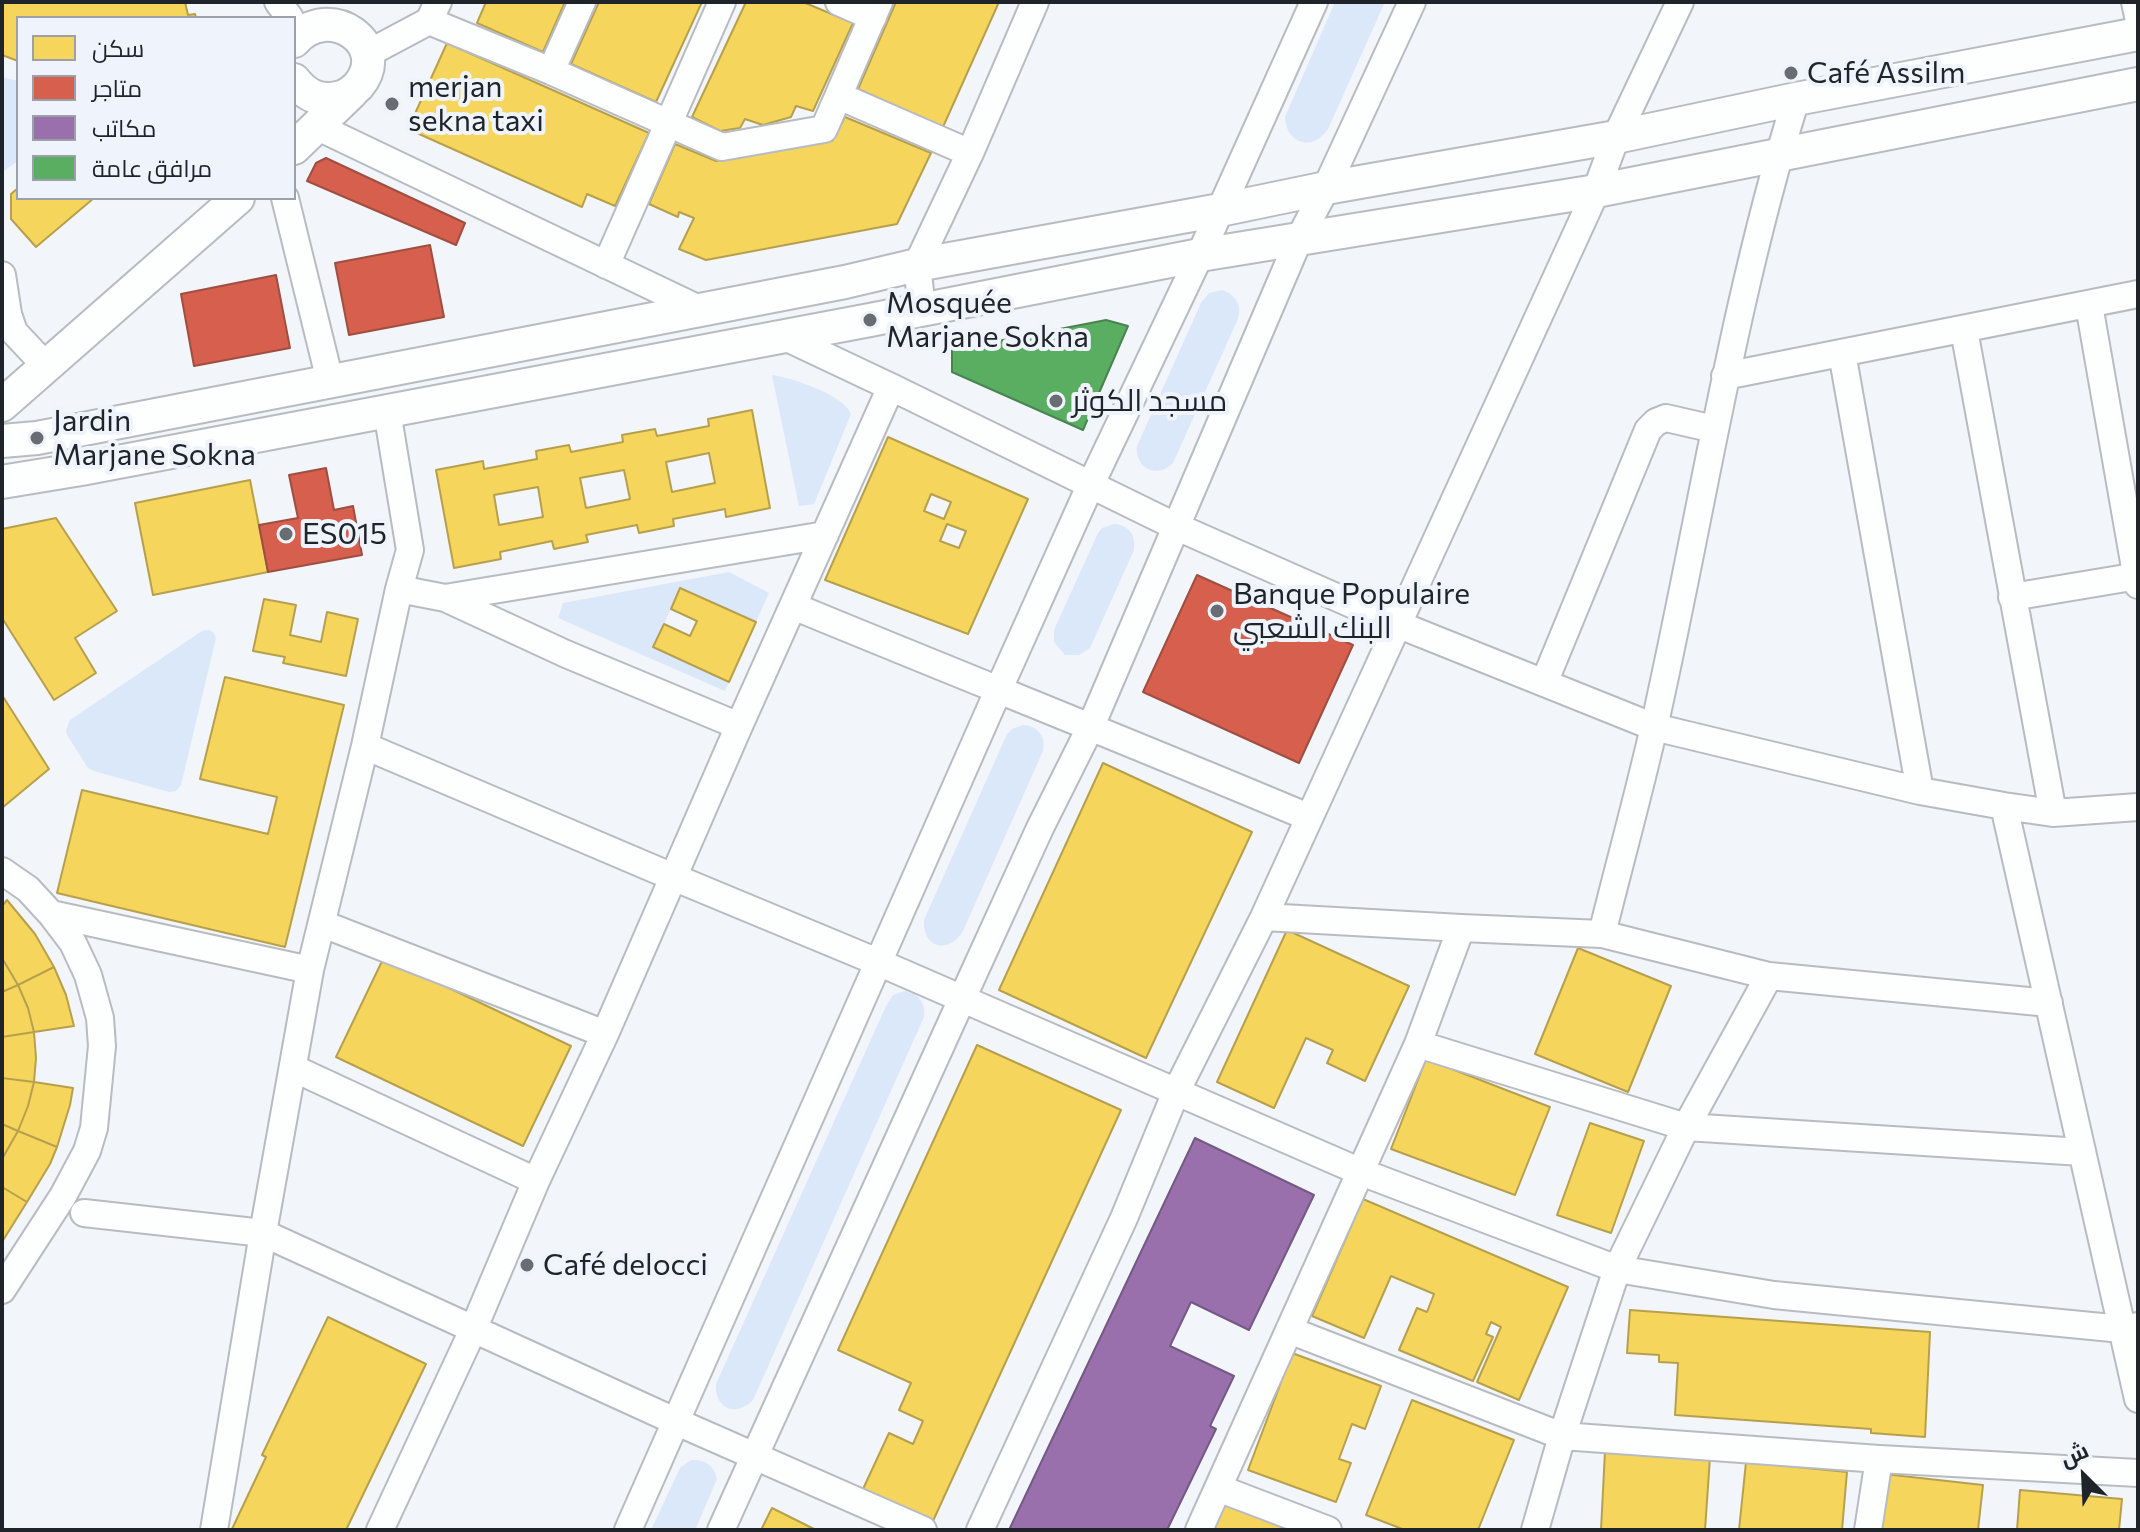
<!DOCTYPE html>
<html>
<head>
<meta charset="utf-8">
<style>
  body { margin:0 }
  #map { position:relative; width:2140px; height:1532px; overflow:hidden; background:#f2f5f9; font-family:Commissioner,Cairo,sans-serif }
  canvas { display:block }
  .frame { position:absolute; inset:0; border:4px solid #1f232a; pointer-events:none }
  .legend { position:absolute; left:16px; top:16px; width:280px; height:184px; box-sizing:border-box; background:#eff4fc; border:2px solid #9ca0a8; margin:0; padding:10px 14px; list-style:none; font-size:24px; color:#1f232a }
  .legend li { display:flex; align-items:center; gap:16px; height:40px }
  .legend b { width:40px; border:2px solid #9ca0a8 }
  .north { position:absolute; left:2044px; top:1436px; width:80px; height:80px; -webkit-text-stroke:6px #eff4fc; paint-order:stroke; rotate:336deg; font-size:22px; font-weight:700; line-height:32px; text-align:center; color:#1f232a }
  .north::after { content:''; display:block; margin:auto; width:28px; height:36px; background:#1f232a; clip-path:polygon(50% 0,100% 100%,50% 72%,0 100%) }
</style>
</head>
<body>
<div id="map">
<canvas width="2140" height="1532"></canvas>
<div class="frame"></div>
<ul class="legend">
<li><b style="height:22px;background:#f6d55c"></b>سكن</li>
<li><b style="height:22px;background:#d6604d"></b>متاجر</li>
<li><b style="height:22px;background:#9970ab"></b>مكاتب</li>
<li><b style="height:22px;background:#5aae61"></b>مرافق عامة</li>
</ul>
<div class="north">ش</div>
</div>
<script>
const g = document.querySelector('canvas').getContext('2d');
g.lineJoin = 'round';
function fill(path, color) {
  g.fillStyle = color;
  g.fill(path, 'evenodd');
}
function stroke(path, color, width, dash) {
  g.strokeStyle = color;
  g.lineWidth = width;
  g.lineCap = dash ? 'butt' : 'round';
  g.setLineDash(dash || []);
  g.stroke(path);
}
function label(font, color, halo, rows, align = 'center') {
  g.font = font + ' Commissioner,Cairo,sans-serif';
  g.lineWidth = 8;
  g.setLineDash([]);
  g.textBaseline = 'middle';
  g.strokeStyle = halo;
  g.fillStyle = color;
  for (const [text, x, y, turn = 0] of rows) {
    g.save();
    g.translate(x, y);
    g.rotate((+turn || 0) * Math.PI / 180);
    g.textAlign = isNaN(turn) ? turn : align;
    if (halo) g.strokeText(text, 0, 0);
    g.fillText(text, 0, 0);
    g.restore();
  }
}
fill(new Path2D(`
  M 1335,2 L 1385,2 L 1328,129 C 1313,152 1286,144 1285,117 Z
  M 2,77 L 18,81 L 18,161 L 2,172 Z
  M 1222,290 C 1236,295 1242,305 1238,319 L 1173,463 C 1157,479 1135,469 1137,446 L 1201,303 L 1209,293 Z
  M 772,375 C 792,378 843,394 851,414 L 814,504 L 799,506 Z
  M 1114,524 C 1129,525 1136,535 1134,550 L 1090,648 L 1079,655 L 1065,655 L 1054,642 L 1054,630 L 1098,533 L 1102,528 Z
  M 729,572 L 769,593 L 756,622 L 680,588 L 654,647 L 729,682 L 725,691 L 558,618 L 563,603 Z
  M 209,630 L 213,632 L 216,638 L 181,785 L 176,791 L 169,792 L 94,771 L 88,768 L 67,735 L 66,730 L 70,720 L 202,631 Z
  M 1023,725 C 1038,726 1046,736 1043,751 L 963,931 C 949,955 922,948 924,920 L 1007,734 L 1012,729 Z
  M 905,991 C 919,994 926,1003 924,1017 L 753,1400 C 736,1418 714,1408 716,1384 L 886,1006 L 893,995 Z
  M 691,1460 C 705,1459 714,1465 717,1479 L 695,1530 L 651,1530 L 680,1468 Z`), '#dbe8fa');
const homes = new Path2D(`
  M 2,2 L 185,2 L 188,15 L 195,14 L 196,18 L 18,18 L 18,61 L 2,55 Z
  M 486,2 L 565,2 L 543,52 L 477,23 Z
  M 599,2 L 702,2 L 656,102 L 571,64 Z
  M 746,2 L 803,2 L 853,23 L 813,111 L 796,106 L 791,117 L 763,125 L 745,119 L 740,128 L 720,131 L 692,117 Z
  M 896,2 L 999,2 L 943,127 L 858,89 Z
  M 447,43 L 649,133 L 615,206 L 587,194 L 582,207 L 408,129 Z
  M 845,117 L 931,153 L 897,224 L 706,260 L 679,249 L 694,218 L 679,212 L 678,217 L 649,204 L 675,144 L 716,161 L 832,141 Z
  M 18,188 L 18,198 L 94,198 L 36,247 L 11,219 L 11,194 Z
  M 752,410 L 770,508 L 726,517 L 725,509 L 673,519 L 674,526 L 639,533 L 637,525 L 586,535 L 588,542 L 554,549 L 552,541 L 500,552 L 501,559 L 454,568 L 436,470 L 483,461 L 484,469 L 537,459 L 536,451 L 569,445 L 571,452 L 623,442 L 622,435 L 655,429 L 657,436 L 709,426 L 708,419 ZM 709,453 L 715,483 L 672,492 L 666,462 ZM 624,470 L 630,499 L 586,508 L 580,478 ZM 538,487 L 543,517 L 499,525 L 494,495 Z
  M 888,437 L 1028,499 L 968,634 L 825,580 ZM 931,494 L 951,502 L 944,519 L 924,511 ZM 947,524 L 966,531 L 959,548 L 940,541 Z
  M 250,480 L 268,572 L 153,595 L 135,503 Z
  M 56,518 L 117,611 L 75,638 L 96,673 L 54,700 L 2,618 L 2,529 Z
  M 680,588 L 756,622 L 729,682 L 653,647 L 664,624 L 690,636 L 697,621 L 671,609 Z
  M 264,599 L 296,605 L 290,635 L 321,642 L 327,612 L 358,619 L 346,676 L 283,663 L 285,657 L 253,651 Z
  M 225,677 L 344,705 L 285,947 L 57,893 L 82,790 L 268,834 L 277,797 L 200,779 Z
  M 2,695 L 49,769 L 2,808 Z
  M 1103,763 L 1252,832 L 1146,1058 L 999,990 Z
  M 7,900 L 35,934 L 54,967 L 18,985 L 2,958 L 2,906 Z
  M 1287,930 L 1409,986 L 1365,1081 L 1327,1063 L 1333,1050 L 1306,1038 L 1274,1108 L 1217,1082 Z
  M 1578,948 L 1671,986 L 1628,1092 L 1535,1054 Z
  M 384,957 L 571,1046 L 523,1146 L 336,1057 Z
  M 2,958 L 18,985 L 2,992 Z
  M 54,967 L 66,995 L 74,1026 L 34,1032 L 28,1008 L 18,985 Z
  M 18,985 L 28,1008 L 34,1032 L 2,1037 L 2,992 Z
  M 34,1032 L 36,1058 L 34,1082 L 2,1078 L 2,1037 Z
  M 977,1045 L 1121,1110 L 933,1521 L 863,1489 L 889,1433 L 913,1444 L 923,1421 L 899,1410 L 911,1383 L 838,1350 Z
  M 1426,1059 L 1550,1107 L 1515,1195 L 1391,1149 Z
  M 2,1078 L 34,1082 L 28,1106 L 18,1131 L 2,1124 Z
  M 34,1082 L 73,1088 L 70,1105 L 57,1147 L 18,1131 L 28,1106 Z
  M 1590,1123 L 1644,1141 L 1611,1233 L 1557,1215 Z
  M 2,1124 L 18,1131 L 2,1159 Z
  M 18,1131 L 57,1147 L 50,1164 L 27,1202 L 2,1187 L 2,1159 Z
  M 2,1187 L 27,1202 L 2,1242 Z
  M 1363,1199 L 1568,1287 L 1519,1400 L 1477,1382 L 1501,1327 L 1491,1322 L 1486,1334 L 1493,1337 L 1473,1381 L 1399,1350 L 1417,1308 L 1427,1312 L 1434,1294 L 1391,1276 L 1364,1338 L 1312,1316 Z
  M 1630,1310 L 1930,1332 L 1925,1437 L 1871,1433 L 1871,1429 L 1675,1415 L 1678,1363 L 1659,1362 L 1659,1355 L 1627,1353 Z
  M 328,1317 L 426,1364 L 346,1530 L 234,1530 L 232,1529 L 266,1457 L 262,1455 Z
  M 1292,1353 L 1381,1386 L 1365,1429 L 1352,1424 L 1339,1459 L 1351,1463 L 1336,1502 L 1248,1470 Z
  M 1412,1400 L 1514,1440 L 1478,1530 L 1405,1530 L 1366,1515 Z
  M 1605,1451 L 1710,1457 L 1705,1530 L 1601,1530 Z
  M 1746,1462 L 1847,1472 L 1842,1530 L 1739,1530 Z
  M 1884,1474 L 1983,1485 L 1978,1530 L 1878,1530 Z
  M 2020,1490 L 2122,1499 L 2119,1530 L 2017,1530 Z
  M 1224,1501 L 1301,1530 L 1213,1530 Z
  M 772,1508 L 816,1530 L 761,1530 Z`);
fill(homes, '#f6d55c');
stroke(homes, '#b6a04d', 2);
const shops = new Path2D(`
  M 326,158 L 465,223 L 456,245 L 307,181 L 316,163 Z
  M 430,245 L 444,317 L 349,335 L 335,263 Z
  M 276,275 L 290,348 L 194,366 L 181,294 Z
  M 326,468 L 334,510 L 353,506 L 362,555 L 268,572 L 259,525 L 298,518 L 289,475 Z
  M 1197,575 L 1353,645 L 1299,763 L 1143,692 Z`);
fill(shops, '#d6604d');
stroke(shops, '#9f4e42', 2);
const offices = new Path2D(`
  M 1195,1138 L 1314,1195 L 1249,1330 L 1191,1302 L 1170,1346 L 1234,1376 L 1210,1426 L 1216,1429 L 1167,1530 L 1009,1530 Z`);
fill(offices, '#9970ab');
stroke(offices, '#745984', 2);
const public = new Path2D(`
  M 1106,320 L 1128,326 L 1083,430 L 952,372 L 952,350 Z`);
fill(public, '#5aae61');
stroke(public, '#488450', 2);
const minor = new Path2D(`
  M 278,2 L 290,18
  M 839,2 L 873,17
  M 2135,2 L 2138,16
  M 429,21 L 551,71 L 722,147 L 824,129 L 879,2
  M 367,54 L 429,21 L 438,2
  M 551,71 L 582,2
  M 839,96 L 970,153
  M 316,126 L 699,309
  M 285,198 L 330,381
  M 606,265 L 722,2
  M 2,275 L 8,314 L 14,332 L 46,366
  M 2089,305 L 2138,585
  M 922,309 L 917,265 L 970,153 L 1035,2
  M 1964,330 L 2053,813
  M 783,336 L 891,387 L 1175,526 L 1397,624 L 1654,727 L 1920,791 L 2004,806 L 2053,813 L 2138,807
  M 1842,353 L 1920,791
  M 1725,376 L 2138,294
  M 399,589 L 445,598 L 825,535
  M 2012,597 L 2138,576
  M 445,598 L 566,654 L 739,726
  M 793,606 C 965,677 1137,745 1308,817
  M 1544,683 L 1648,430 L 1656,422 L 1666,418 L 1714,429
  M 365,746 L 673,877 L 880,963 L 1361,1172 L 1617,1269 L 1774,1295 L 2122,1329 L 2138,1326
  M 2004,806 L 2138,1399
  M 2,871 L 28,889 L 51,914 L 73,943 L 88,975 L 100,1018 L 102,1046 L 94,1128 L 87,1151 L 63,1196 L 2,1290
  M 51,914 L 310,970
  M 1264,917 L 1461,928 L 1602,934 L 1769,976 L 2049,1003
  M 323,924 L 605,1034
  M 1602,934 C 1619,865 1638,797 1654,727 C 1701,518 1732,305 1796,99
  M 1418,1044 L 1686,1127 L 2082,1152
  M 293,1068 L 536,1181
  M 84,1213 L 263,1233 L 677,1422 L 923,1530
  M 1289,1330 L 1562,1436 L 1879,1459 L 2138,1473
  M 1218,1488 L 1328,1530
  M 214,1530 L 263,1233 L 310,970 L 365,746 L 399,589 L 410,550 L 387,411
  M 380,1530 L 473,1330 L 536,1181 L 605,1034 L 739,726 L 891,387
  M 628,1530 L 998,691 L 1090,486 L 1200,255 L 1314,2
  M 721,1530 L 962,999 L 1040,828 L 1091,726 L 1299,239 L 1326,188 L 1412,2
  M 980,1530 L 1124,1218 L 1176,1092 L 1264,917 L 1596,191 L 1616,137 L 1680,2
  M 1199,1530 L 1418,1044 L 1461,928
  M 1535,1530 L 1562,1436 L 1617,1269 L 1686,1127 L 1769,976
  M 1868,1530 L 1879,1459`);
const tertiary = new Path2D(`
  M 294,41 C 329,0 393,45 358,86 C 352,92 345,97 337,98 C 318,102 305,94 294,80
  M 294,148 L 352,92
  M 2,405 L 238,198
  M 2,441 L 37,438 L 845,282 L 917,265 L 1220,210 L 1326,188 L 1616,137 L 1796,99 L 2138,34
  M 2,482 L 81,469 L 870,320 L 1200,255 L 1596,191 L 2138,84`);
stroke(minor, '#b8bbc0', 30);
stroke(tertiary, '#b8bbc0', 36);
stroke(minor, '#fdfefe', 26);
stroke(tertiary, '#fdfefe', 32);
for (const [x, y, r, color] of [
  [1791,73,8,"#696c72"],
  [392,104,8,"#696c72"],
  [870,320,8,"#696c72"],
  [1056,401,8,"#696c72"],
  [37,438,8,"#696c72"],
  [286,534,8,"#696c72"],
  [1217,611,8,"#696c72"],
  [527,1265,8,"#696c72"]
]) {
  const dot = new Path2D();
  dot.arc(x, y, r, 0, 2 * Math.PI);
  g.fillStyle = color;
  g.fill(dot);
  stroke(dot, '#eff4fc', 3);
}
label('30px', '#1f232a', '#eff4fc', [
  ["Café Assilm",1807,73],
  ["merjan",408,87],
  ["sekna taxi",408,121],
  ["Mosquée",886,303],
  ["Marjane Sokna",886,337],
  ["مسجد الكوثر",1072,401],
  ["Jardin",53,421],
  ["Marjane Sokna",53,455],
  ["ES015",302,534],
  ["Banque Populaire",1233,594],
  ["البنك الشعبي",1233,628],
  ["Café delocci",543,1265]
], 'left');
</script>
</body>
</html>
